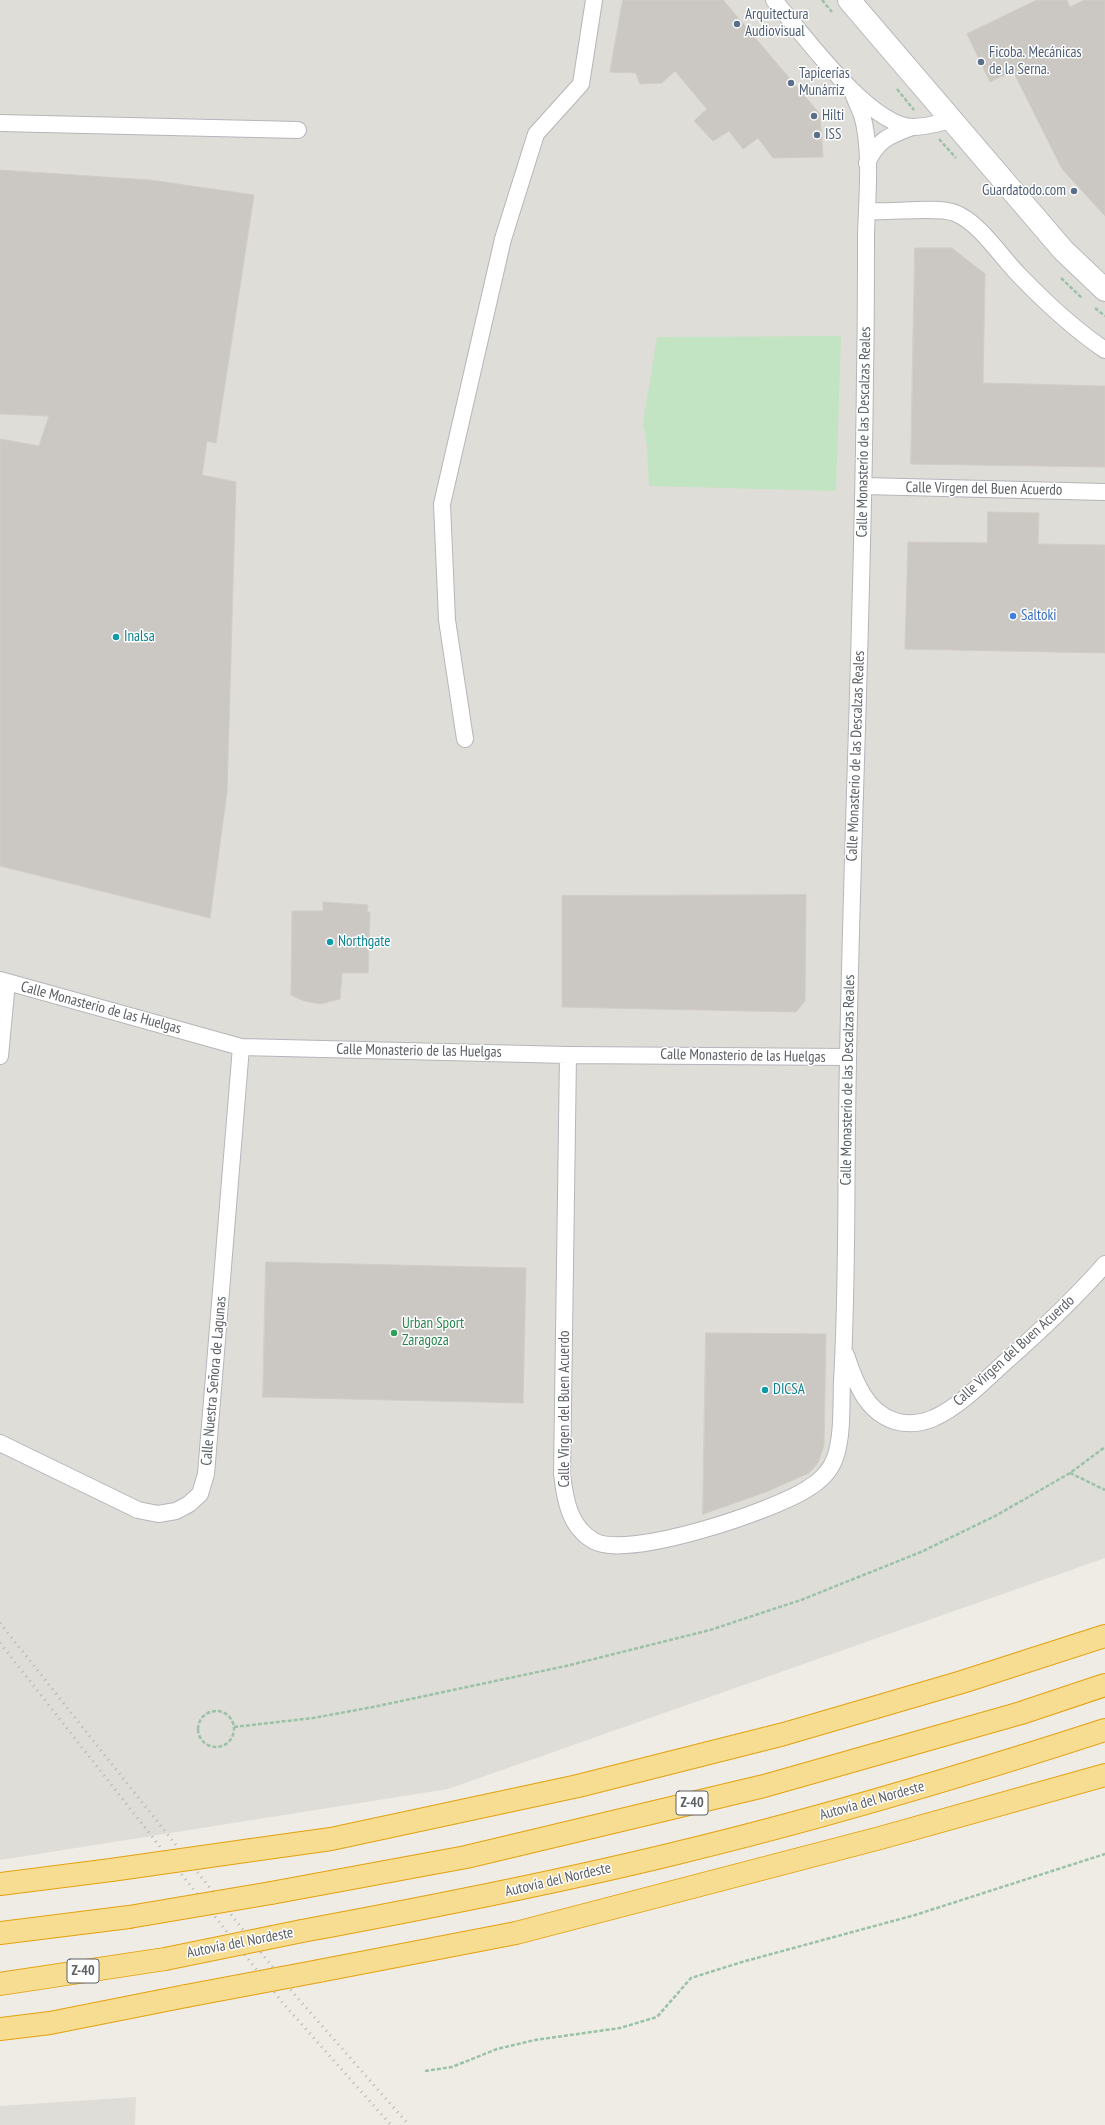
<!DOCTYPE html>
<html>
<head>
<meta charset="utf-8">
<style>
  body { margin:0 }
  canvas { display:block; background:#eeece4 }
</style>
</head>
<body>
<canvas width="1105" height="2125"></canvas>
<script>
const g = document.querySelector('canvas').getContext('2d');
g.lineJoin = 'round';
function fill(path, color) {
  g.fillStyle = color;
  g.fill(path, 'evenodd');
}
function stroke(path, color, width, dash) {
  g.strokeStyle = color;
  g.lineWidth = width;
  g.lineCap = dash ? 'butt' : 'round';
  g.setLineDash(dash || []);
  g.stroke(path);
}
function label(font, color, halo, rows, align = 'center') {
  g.font = font + ' "PT Sans Narrow",sans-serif';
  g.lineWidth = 3;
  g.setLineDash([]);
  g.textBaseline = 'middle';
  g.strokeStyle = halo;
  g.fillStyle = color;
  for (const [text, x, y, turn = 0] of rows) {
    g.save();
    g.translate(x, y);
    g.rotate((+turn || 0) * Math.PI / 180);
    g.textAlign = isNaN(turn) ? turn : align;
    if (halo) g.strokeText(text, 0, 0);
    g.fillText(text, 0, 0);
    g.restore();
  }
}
fill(new Path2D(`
  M 0,0 L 1105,0 L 1105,1558 L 448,1789 L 0,1860 Z
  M 136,2097 L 135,2125 L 0,2125 L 0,2106 Z`), '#dfddd8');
fill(new Path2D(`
  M 841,336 L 836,491 L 649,486 L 647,446 L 643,423 L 657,337 Z`), '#c2e4c2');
const building = new Path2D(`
  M 623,0 L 723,0 L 820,114 L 823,157 L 773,158 L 758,138 L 743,149 L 729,131 L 713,141 L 694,121 L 707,109 L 675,71 L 662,83 L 640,84 L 636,73 L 610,72 Z
  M 1037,0 L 1067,0 L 1070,7 L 1084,0 L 1105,0 L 1105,216 L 1062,169 L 1013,71 L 990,82 L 967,34 Z
  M 0,170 L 150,180 L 254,195 L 216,443 L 207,441 L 202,475 L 236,482 L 227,792 L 210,918 L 0,866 L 0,439 L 39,446 L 49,416 L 0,414 Z
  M 915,248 L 952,248 L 985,274 L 983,383 L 1105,386 L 1105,467 L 911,464 Z
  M 988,512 L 1039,513 L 1038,544 L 1105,545 L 1105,653 L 905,649 L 908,542 L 987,543 Z
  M 806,895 L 805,1001 L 796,1012 L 562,1007 L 562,896 Z
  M 323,902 L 368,905 L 367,912 L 370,912 L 368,973 L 342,973 L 340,999 L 320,1004 L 304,1001 L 291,995 L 292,911 L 323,911 Z
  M 266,1262 L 526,1268 L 523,1403 L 263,1397 Z
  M 706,1333 L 826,1334 L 824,1445 L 818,1463 L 809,1473 L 766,1492 L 703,1514 Z`);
fill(building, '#cbc8c4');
stroke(building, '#d2cdc3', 1);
const minor = new Path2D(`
  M 774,0 C 802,33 869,126 913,127 C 926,127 939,123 952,120
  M 0,123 L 298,130
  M 867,163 C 878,139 889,136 912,127
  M 867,211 C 890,213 937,206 955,213 C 979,222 1002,258 1020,276 C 1046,303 1074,329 1105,350
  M 864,486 L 1105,492
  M 465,739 L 447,620 L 442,504 L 503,239 L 536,134 L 581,84 L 594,0
  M 0,980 L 241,1047 L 568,1055 L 848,1057
  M 568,1055 L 562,1474 C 565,1499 569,1527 594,1541 C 628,1560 773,1511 807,1489 C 819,1482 830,1472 835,1458 C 843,1435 841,1405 842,1381 C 847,1295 846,1209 847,1123 C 850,873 863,623 865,373 C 866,327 866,281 866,235 C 867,200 872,148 862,115 C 859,107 855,99 852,91
  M 0,1056 L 7,982
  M 846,1355 C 855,1382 866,1412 895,1421 C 908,1425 922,1423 934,1418 C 960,1406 982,1383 1003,1364 C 1039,1332 1074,1300 1105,1264
  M 0,1443 L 138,1510 L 158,1514 L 176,1511 L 189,1504 L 200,1494 L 206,1474 L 241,1047`);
const secondary = new Path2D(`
  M 849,0 L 1063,250 L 1105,290`);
const motorway = new Path2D(`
  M 252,1850 L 331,1839 L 578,1786 L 784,1734 L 962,1682 L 1105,1636
  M 0,1884 L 111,1870
  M 271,1893 L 466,1857 L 764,1786 L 1021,1713 L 1105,1685
  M 302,1931 C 426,1908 550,1884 673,1854 C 819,1819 963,1776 1105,1730
  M 0,1933 L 129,1917
  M 319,1971 L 516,1933 L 880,1838 L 1105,1775
  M 0,1984 L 165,1959
  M 0,2029 L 50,2023 L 186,1996`);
stroke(minor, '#b5b6ba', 18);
stroke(secondary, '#b6b8bd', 24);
stroke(motorway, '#e4a10e', 24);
stroke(new Path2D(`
  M 822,0 L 832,12
  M 897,89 L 914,110
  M 939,139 L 956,158
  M 1061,278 L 1082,298
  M 1095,308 L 1105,316
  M 1070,1473 L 1105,1490
  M198 1729a18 18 0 1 1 36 0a18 18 0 1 1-36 0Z
  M 234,1727 L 313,1718 L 373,1707 L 566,1666 L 710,1630 L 801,1600 L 921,1552 L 997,1515 L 1070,1473 L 1105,1447
  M 425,2071 L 452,2067 L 497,2049 L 535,2040 L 620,2028 L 657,2017 L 691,1978 L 742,1962 L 915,1915 L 1105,1854`), '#9ac2a6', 2.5, [4, 2]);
stroke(minor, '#fff', 16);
stroke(secondary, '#fff', 22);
stroke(motorway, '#f7dd92', 22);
stroke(new Path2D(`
  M 0,1623 L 294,1994 L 409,2125
  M 0,1643 L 282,2002 L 391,2125`), '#b4b5b5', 3, [1, 5]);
const motorwayBridge = new Path2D(`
  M 111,1870 L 252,1850
  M 129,1917 L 271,1893
  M 165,1959 L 302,1931
  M 186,1996 L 319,1971`);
stroke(motorwayBridge, '#e4a10e', 24, []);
stroke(motorwayBridge, '#f7dd92', 22);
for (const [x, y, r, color] of [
  [737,24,4,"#5c6f8a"],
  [981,62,4,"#5c6f8a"],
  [791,83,4,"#5c6f8a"],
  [814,116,4,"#5c6f8a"],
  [817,135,4,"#5c6f8a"],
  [1074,191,4,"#5c6f8a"],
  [1013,616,4,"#3f7fe0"],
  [116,637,4,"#0f9aa8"],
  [330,942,4,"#0f9aa8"],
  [394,1333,4,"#2e9e5b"],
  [765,1390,4,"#0f9aa8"]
]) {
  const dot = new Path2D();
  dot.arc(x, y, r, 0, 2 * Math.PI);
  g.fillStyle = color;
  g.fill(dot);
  stroke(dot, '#fff', 1.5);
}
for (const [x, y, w] of [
  [692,1803,32],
  [83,1971,32]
]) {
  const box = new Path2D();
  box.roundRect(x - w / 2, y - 12, w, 24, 3);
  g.fillStyle = '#fff';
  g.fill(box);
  stroke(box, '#5c6064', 1);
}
label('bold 14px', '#5c6064', null, [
  ["Z-40",692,1803],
  ["Z-40",83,1971]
]);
label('15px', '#4e5e75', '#fff', [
  ["Arquitectura",745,15],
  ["Audiovisual",745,32],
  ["Ficoba. Mecánicas",989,53],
  ["de la Serna.",989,70],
  ["Tapicerías",799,74],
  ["Munárriz",799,91],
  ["Hilti",822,116],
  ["ISS",825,135],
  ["Guardatodo.com",1066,191,"right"]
], 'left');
label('15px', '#5c6064', '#fff', [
  ["Calle Monasterio de las Descalzas Reales",864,432,-89],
  ["Calle Virgen del Buen Acuerdo",984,489,1],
  ["Calle Monasterio de las Descalzas Reales",856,756,-88],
  ["Calle Monasterio de las Huelgas",101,1008,15],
  ["Calle Monasterio de las Huelgas",419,1051,1],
  ["Calle Monasterio de las Huelgas",743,1056,1],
  ["Calle Monasterio de las Descalzas Reales",848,1080,-89],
  ["Calle Virgen del Buen Acuerdo",1014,1351,-42],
  ["Calle Nuestra Señora de Lagunas",214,1381,-85],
  ["Calle Virgen del Buen Acuerdo",565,1409,-90],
  ["Autovía del Nordeste",872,1801,-16],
  ["Autovía del Nordeste",558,1880,-13],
  ["Autovía del Nordeste",240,1943,-11]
]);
label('15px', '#366cbe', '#fff', [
  ["Saltoki",1021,616]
], 'left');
label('15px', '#0d838f', '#fff', [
  ["Inalsa",124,637],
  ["Northgate",338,942],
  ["DICSA",773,1390]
], 'left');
label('15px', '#27864d', '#fff', [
  ["Urban Sport",402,1324],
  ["Zaragoza",402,1341]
], 'left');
</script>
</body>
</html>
